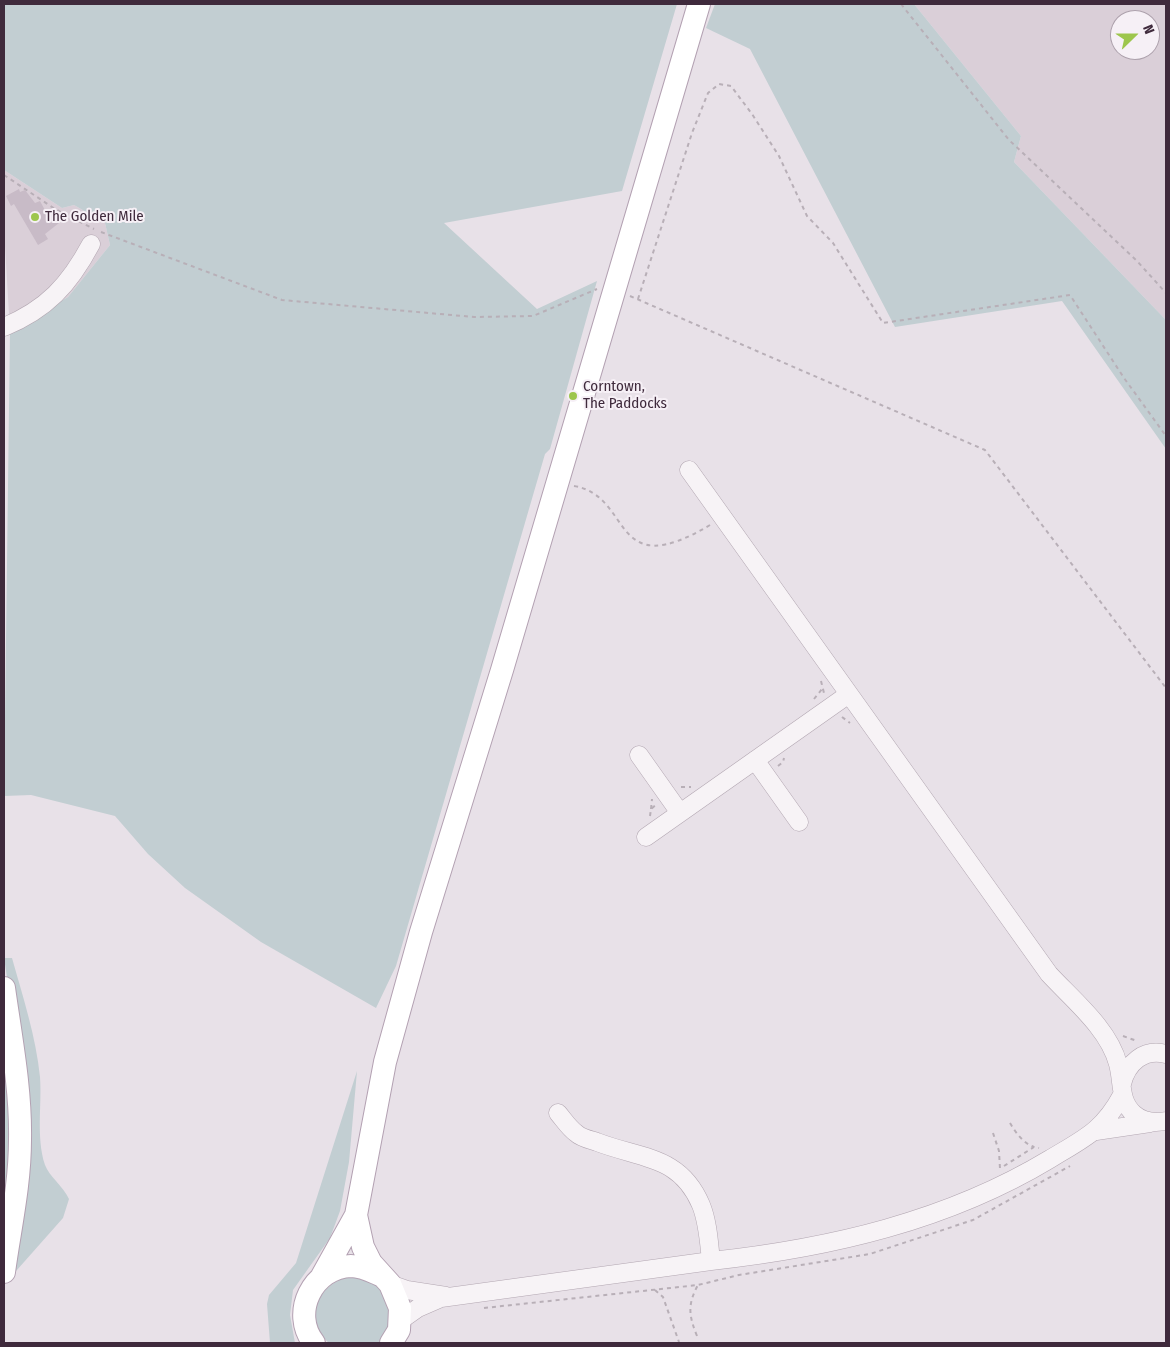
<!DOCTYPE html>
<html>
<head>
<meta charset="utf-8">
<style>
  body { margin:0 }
  #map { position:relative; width:1170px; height:1347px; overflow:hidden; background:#e8e1e8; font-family:"Fira Sans Condensed",sans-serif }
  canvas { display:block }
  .frame { position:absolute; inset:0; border:5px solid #3f2a3c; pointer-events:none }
  .north { position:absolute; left:1110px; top:10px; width:50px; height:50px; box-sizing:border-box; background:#f6f0f6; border:1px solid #ada1ac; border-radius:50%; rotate:68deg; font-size:14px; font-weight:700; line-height:20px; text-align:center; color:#3f2a3c }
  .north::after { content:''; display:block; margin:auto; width:18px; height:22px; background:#9dc64d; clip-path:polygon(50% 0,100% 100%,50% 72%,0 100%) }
</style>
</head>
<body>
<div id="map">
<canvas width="1170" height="1347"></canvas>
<div class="frame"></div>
<div class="north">N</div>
</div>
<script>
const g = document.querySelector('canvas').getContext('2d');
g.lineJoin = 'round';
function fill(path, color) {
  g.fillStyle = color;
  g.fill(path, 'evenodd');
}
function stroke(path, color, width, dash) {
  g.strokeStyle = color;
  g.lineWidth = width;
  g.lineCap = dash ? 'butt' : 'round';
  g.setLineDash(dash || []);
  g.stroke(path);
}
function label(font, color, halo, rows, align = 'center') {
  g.font = font + ' "Fira Sans Condensed",sans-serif';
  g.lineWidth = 4;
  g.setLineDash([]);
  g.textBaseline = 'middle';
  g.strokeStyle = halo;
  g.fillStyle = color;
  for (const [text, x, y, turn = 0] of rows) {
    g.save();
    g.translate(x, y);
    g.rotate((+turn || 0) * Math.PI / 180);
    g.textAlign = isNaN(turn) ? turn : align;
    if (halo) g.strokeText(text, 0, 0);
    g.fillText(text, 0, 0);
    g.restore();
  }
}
fill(new Path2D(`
  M 914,4 L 1166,4 L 1166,320 L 1014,162 L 1021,136 ZM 1120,20 L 1150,20 L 1150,50 L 1120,50 Z
  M 4,170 L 62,208 L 74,205 L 105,223 L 110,245 L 68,297 L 10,331 L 4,229 Z`), '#dacfd8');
fill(new Path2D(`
  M 4,4 L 677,4 L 622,191 L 444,223 L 537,309 L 597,281 L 550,449 L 545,454 L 396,966 L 376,1008 L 261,942 L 185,888 L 148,854 L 115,816 L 31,795 L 4,796 L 10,331 L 68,297 L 110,245 L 105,223 L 74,205 L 62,208 L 4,170 Z
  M 715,4 L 914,4 L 1021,136 L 1014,162 L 1166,320 L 1166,449 L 1062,301 L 895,327 L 750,49 L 706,28 Z
  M 4,958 L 12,958 C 23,997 36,1037 40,1077 C 42,1106 36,1137 45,1165 C 49,1176 63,1186 69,1199 L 63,1218 L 9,1279 L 15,1029 Z
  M 4,1030 L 11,1125 L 4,1226 Z
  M 357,1071 L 349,1162 L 340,1211 L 330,1238 L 293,1290 L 290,1315 L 295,1343 L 270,1343 L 267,1304 L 269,1295 L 296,1263 Z
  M 356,1275 L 379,1283 L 394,1316 L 381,1343 L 329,1343 C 300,1316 320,1280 356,1275 Z`), '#c2ced2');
fill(new Path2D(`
  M 19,189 L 20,192 L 25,190 L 35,203 L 40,201 L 47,214 L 53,211 L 59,223 L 45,234 L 48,239 L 38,245 L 14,204 L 11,206 L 6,196 Z`), '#c8bbc7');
const minor = new Path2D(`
  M 4,327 C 47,309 69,285 91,244
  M 689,470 L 1049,974 C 1073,1000 1109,1029 1118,1064 C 1123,1082 1119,1101 1134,1114 C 1143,1122 1155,1123 1166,1121
  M 639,755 L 680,813
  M 755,760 L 799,822
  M 646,837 L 849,694
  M 1122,1084 C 1127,1063 1144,1048 1166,1054
  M 1096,1131 L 1150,1123
  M 711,1261 C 830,1248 947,1221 1050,1159 C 1083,1139 1103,1131 1122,1095
  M 390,1284 L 407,1290 L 446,1296
  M 401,1320 L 418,1308 L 441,1298 L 711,1261 C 709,1243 708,1222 701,1205 C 680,1155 641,1159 597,1142 C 591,1140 581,1138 576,1133 C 569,1128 564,1120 558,1113`);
const major = new Path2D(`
  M 4,988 C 11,1038 21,1089 20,1140 C 20,1185 10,1228 4,1272
  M 322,1276 L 356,1215
  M 314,1343 C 290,1313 313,1267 351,1266 C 362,1266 371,1271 380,1275
  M 391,1343 L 399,1330 L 400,1308 L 390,1284 L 371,1263 L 363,1247 L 356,1215 L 385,1062 L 421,932 L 502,670 L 699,4`);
stroke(minor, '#b2a6b1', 19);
stroke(major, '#b3a1b2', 24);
stroke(new Path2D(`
  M 901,4 L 1009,140 L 1137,261 L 1166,293
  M 4,175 L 55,209 L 94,229
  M 101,232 L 282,300 L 474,317 L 533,316 L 597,289
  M 630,296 L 985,450 L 1166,688
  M 638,299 L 692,133 L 708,93 L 719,84 L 731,86 L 752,114 L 779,156 L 807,216 L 833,243 L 883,323 L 1070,295 L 1124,378 L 1166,436
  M 574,486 C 634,496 609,585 710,525
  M 821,681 L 824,693
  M 814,699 L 822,689
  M 842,717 L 850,723
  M 778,766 L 783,762 L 784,758
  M 681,787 L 691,787
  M 651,809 L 652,799
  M 650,816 L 651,809 L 657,804
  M 1123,1036 L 1137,1041
  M 1010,1123 C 1016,1133 1023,1143 1034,1147
  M 993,1133 L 999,1151 L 1000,1169
  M 1004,1166 L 1034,1147 L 1039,1148
  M 655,1290 L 663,1297 L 679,1342
  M 484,1308 L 698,1285 L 739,1275 L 870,1254 L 973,1220 L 1070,1166
  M 697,1336 C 689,1316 687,1305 698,1285`), '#b8afb7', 2, [4, 4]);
stroke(minor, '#f7f3f6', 18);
stroke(major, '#fff', 22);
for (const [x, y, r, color] of [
  [35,217,5,"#9dc64d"],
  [573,396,5,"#9dc64d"]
]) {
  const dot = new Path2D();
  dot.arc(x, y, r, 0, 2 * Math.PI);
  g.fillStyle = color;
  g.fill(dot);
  stroke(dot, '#f6f0f6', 2);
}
label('15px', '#3f2a3c', '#f6f0f6', [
  ["The Golden Mile",45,217],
  ["Corntown,",583,387],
  ["The Paddocks",583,404]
], 'left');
</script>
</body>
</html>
